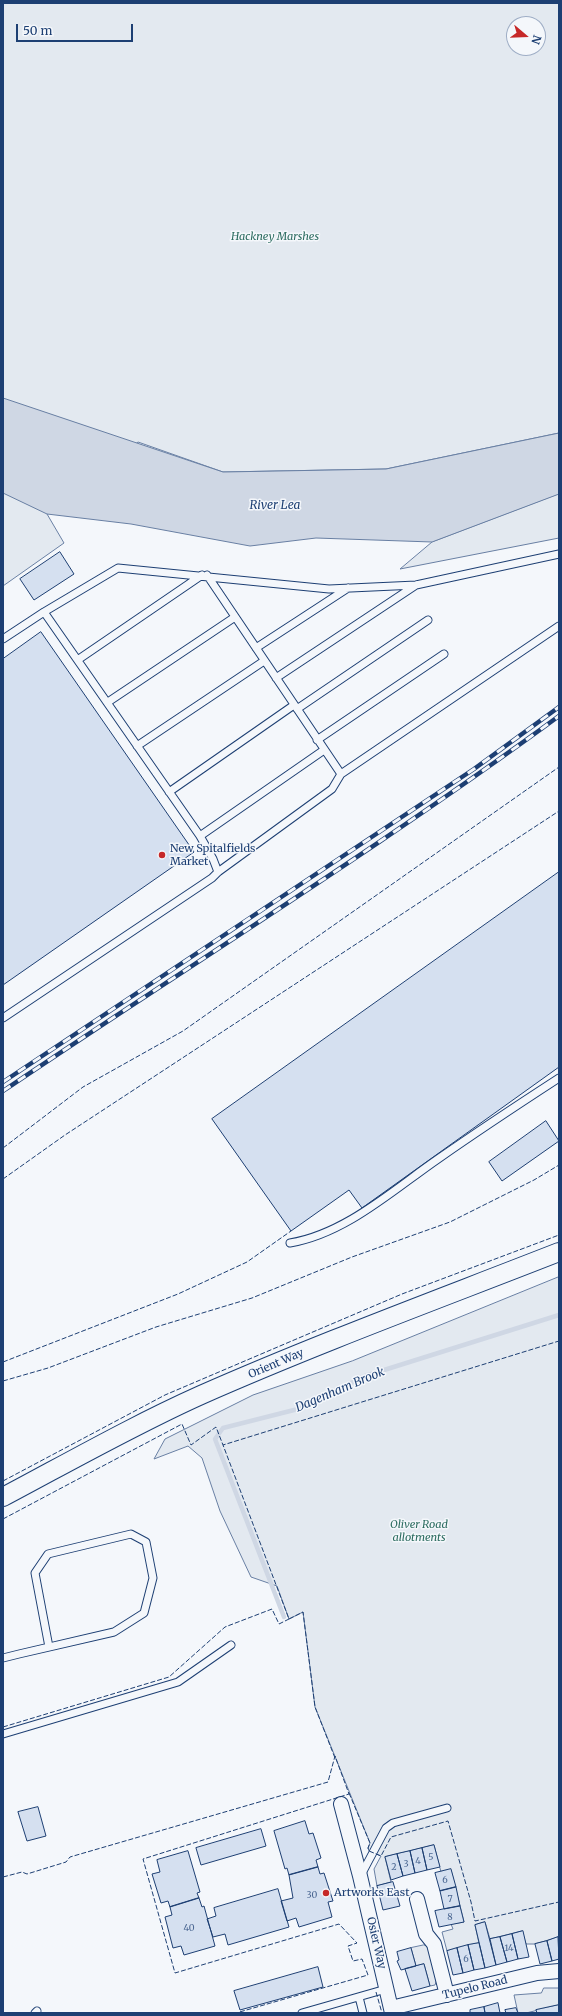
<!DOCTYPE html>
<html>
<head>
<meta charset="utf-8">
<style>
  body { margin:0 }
  #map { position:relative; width:562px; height:2016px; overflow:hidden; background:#f4f7fb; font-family:Merriweather,serif }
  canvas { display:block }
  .frame { position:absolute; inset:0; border:4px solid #1d3f73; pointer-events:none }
  .north { position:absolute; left:506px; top:16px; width:40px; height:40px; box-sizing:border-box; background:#f4f7fb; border:1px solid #9eadc5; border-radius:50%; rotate:109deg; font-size:11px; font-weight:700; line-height:16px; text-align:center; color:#1d3f73 }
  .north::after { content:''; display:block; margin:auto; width:14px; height:18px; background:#c62828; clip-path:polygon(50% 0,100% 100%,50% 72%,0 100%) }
  .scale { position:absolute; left:16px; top:24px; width:117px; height:18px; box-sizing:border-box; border:2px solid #1d3f73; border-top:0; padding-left:5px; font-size:12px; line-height:14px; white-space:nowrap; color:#1d3f73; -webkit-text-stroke:3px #f4f7fb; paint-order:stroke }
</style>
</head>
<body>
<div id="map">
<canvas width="562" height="2016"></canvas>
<div class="frame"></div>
<div class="north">N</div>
<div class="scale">50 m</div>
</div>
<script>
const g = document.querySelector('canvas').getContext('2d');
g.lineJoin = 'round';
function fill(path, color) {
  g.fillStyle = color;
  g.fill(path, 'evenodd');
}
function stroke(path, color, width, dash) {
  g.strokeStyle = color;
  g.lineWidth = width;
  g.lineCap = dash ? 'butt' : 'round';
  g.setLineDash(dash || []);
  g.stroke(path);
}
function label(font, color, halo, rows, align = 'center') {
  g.font = font + ' Merriweather,serif';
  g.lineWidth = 3;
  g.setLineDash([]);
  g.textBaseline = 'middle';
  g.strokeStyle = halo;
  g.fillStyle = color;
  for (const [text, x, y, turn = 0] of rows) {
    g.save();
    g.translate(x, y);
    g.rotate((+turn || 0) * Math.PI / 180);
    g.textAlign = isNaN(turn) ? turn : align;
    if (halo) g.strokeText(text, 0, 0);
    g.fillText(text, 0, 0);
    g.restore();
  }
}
const green = new Path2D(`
  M 3,3 L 559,3 L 559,433 L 386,469 L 223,472 L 138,442 L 47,514 L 64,543 L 3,586 ZM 514,24 L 538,24 L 538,48 L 514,48 Z
  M 559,494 L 559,538 L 400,569 L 432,542 Z
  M 559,1277 L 559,1937 L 535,1944 L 526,1944 L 522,1931 L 490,1939 L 485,1922 L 475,1925 L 479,1943 L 447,1951 L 442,1932 L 453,1929 L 451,1924 L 464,1922 L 451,1870 L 441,1872 L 434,1845 L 385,1857 L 391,1882 L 377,1886 L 374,1869 L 381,1856 L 369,1851 L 368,1848 L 370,1843 L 315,1707 L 303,1612 L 289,1619 L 277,1586 L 251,1577 L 220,1511 L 202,1458 L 188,1446 L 154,1459 L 165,1439 L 253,1395 L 352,1361 Z
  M 424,1945 L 428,1946 L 438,1976 L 435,1985 L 430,1986 L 424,1964 L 416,1966 L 411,1948 Z
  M 544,1988 L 559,1988 L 559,2005 L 526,2013 L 518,2013 L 514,1995 L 541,1993 Z`);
fill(green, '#e3e9f0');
stroke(green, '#687fa3', 1);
const water = new Path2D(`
  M 3,398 L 223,472 L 386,469 L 559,433 L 559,494 L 432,542 L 316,538 L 250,546 L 131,524 L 47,514 L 3,493 Z`);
fill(water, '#cfd7e4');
stroke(water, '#687fa3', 1);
stroke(new Path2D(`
  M 284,1617 L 215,1439 L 223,1428 L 298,1409 L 365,1376 L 559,1315`), '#cfd7e4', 4.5);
const building = new Path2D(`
  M 60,552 L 74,574 L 34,600 L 20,579 Z
  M 41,632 L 194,852 L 3,985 L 3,659 Z
  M 559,872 L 559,1067 L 362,1208 L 349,1190 L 291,1231 L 212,1119 Z
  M 546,1121 L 559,1141 L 502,1181 L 489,1162 Z
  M 38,1807 L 46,1836 L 27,1841 L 18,1812 Z
  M 305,1821 L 309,1834 L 313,1833 L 321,1858 L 316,1860 L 318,1867 L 289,1875 L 287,1868 L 285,1869 L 274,1831 Z
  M 261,1829 L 266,1846 L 201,1865 L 196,1848 Z
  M 434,1845 L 440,1867 L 427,1870 L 422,1848 Z
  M 422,1848 L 427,1870 L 415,1873 L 410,1851 Z
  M 188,1851 L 200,1892 L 197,1893 L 199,1898 L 170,1907 L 168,1901 L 161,1903 L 152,1874 L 160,1872 L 157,1860 Z
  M 410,1851 L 415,1873 L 403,1876 L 397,1854 Z
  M 397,1854 L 403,1876 L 391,1880 L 385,1857 Z
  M 318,1867 L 320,1874 L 324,1873 L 333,1901 L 328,1902 L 332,1917 L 299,1927 L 296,1918 L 287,1921 L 281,1901 L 293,1898 L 289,1875 Z
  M 451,1869 L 456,1887 L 440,1891 L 435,1873 Z
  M 393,1882 L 400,1906 L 383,1910 L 377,1886 Z
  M 456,1887 L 460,1906 L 444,1909 L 440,1891 Z
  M 278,1889 L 289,1927 L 228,1945 L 225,1934 L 213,1937 L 207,1919 L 216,1916 L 214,1908 Z
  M 199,1898 L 202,1907 L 204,1906 L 215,1946 L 184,1955 L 181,1946 L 173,1948 L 165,1917 L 172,1915 L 170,1907 Z
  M 460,1906 L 464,1922 L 439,1927 L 435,1911 Z
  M 485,1922 L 496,1965 L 485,1968 L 475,1925 Z
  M 523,1931 L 529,1957 L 518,1959 L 512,1934 Z
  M 512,1934 L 518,1959 L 507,1962 L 500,1937 Z
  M 500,1937 L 507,1962 L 496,1965 L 490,1939 Z
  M 558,1937 L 559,1959 L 552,1961 L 547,1941 Z
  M 547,1941 L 552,1961 L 540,1964 L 535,1944 Z
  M 479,1943 L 485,1968 L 474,1970 L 468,1945 Z
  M 468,1945 L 474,1970 L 463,1973 L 457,1948 Z
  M 411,1948 L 416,1966 L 401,1970 L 397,1961 L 399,1960 L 397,1952 Z
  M 457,1948 L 463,1973 L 453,1975 L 447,1951 Z
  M 424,1964 L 430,1986 L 412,1991 L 405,1969 Z
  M 318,1967 L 323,1987 L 240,2010 L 234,1991 Z
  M 498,2003 L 500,2013 L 485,2013 L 484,2007 Z
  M 559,2005 L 559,2013 L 537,2013 L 536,2010 Z
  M 484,2007 L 485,2013 L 470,2013 L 470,2010 Z
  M 516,2008 L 518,2013 L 506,2013 L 505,2010 Z`);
fill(building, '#d5e0f0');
stroke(building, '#1d3f73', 1);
const service = new Path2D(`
  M 207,575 L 341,774
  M 44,612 L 200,836 L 213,859 L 218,872
  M 3,639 L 44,612 L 118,568 L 329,589 L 416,585 L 559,554
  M 256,648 L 348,588
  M 79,659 L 202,575
  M 276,678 L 416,585
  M 108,702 L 235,617
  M 297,709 L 428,620
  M 317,740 L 444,654
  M 137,746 L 264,661
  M 169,792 L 294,705
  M 200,836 L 324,750
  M 3,1018 L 212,878 L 218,872 L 332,789 L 341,774 L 559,626
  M 290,1243 C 345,1234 393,1190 438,1159 C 478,1131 519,1104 559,1078
  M 3,1658 L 19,1654 L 114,1632 L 144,1613 L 153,1578 L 146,1542 L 131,1534 L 48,1554 L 35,1573 L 49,1647
  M 3,1734 L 178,1682 L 231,1645
  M 361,1875 L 386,1828 L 393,1823 L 447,1808
  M 359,1997 L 363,2013
  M 35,2013 L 37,2011
  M 302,2013 L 386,1989`);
const minor = new Path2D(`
  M 341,1804 L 360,1876 L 392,2013
  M 417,1899 L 426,1934 L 434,1944 L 447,1995
  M 391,2008 L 537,1973 L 559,1971`);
const tertiary = new Path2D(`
  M 3,1497 C 69,1462 134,1425 201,1395 C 319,1343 439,1299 559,1252`);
stroke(service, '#1d3f73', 9);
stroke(minor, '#1d3f73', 16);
stroke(tertiary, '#1d3f73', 20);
stroke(service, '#f4f7fb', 7);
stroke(minor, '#f4f7fb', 14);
stroke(tertiary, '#f4f7fb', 18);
const rail = new Path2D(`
  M 3,1082 L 474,769 L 559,707
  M 3,1091 C 188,966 379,848 559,716`);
stroke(rail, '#1d3f73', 4.5);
stroke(rail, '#f4f7fb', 3, [9]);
stroke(new Path2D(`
  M 3,1148 L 83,1087 L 183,1031 L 559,767
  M 3,1179 L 65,1135 L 559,811
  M 3,1362 L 178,1294 L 247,1262 L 291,1231
  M 3,1381 L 48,1368 L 156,1327 L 252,1298 L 352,1257 L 450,1222 L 534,1180 L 559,1165
  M 3,1481 L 165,1395 L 402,1294 L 559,1235
  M 3,1519 L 182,1424 L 191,1445 L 216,1427 L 223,1445
  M 3,1727 L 169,1677 L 225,1627 L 272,1609 L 279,1624 L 289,1619 L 289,1617
  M 335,1758 L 315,1707 L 303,1612 L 289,1619 L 223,1445 L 559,1341
  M 349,1793 L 370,1843 L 368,1848 L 369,1851 L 381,1856 L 391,1837 L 448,1821 L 471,1902 L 475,1921 L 559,1902
  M 3,1877 L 22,1872 L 27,1874 L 66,1862 L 70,1857 L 328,1782 L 335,1756 L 349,1794 L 143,1859 L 175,1973 L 339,1924 L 357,1943 L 348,1946 L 353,1961 L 362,1959 L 368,1975 L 236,2013
  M 376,1992 L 382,2013`), '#1d3f73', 1, [5, 2]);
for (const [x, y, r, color] of [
  [162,855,4,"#c62828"],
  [326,1893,4,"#c62828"]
]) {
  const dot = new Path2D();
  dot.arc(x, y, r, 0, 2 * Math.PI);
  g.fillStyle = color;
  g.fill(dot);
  stroke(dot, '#f4f7fb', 1.5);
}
label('9px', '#4b6792', null, [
  ["5",431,1857],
  ["4",418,1861],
  ["3",406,1864],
  ["2",394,1867],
  ["6",445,1880],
  ["30",312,1895],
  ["7",450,1899],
  ["8",450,1917],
  ["40",189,1928],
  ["14",509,1948],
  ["6",466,1959]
]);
label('italic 11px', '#2c6c60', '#f4f7fb', [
  ["Hackney Marshes",275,237],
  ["Oliver Road",419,1525],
  ["allotments",419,1538]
]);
label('11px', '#1d3f73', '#f4f7fb', [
  ["New Spitalfields",170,849],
  ["Market",170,862],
  ["Artworks East",334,1893]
], 'left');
label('11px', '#1d3f73', '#f4f7fb', [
  ["Orient Way",276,1364,-23],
  ["Osier Way",376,1943,77],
  ["Tupelo Road",475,1988,-14]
]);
label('italic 12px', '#1d3f73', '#f4f7fb', [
  ["River Lea",275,506],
  ["Dagenham Brook",340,1390,-23]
]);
</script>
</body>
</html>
